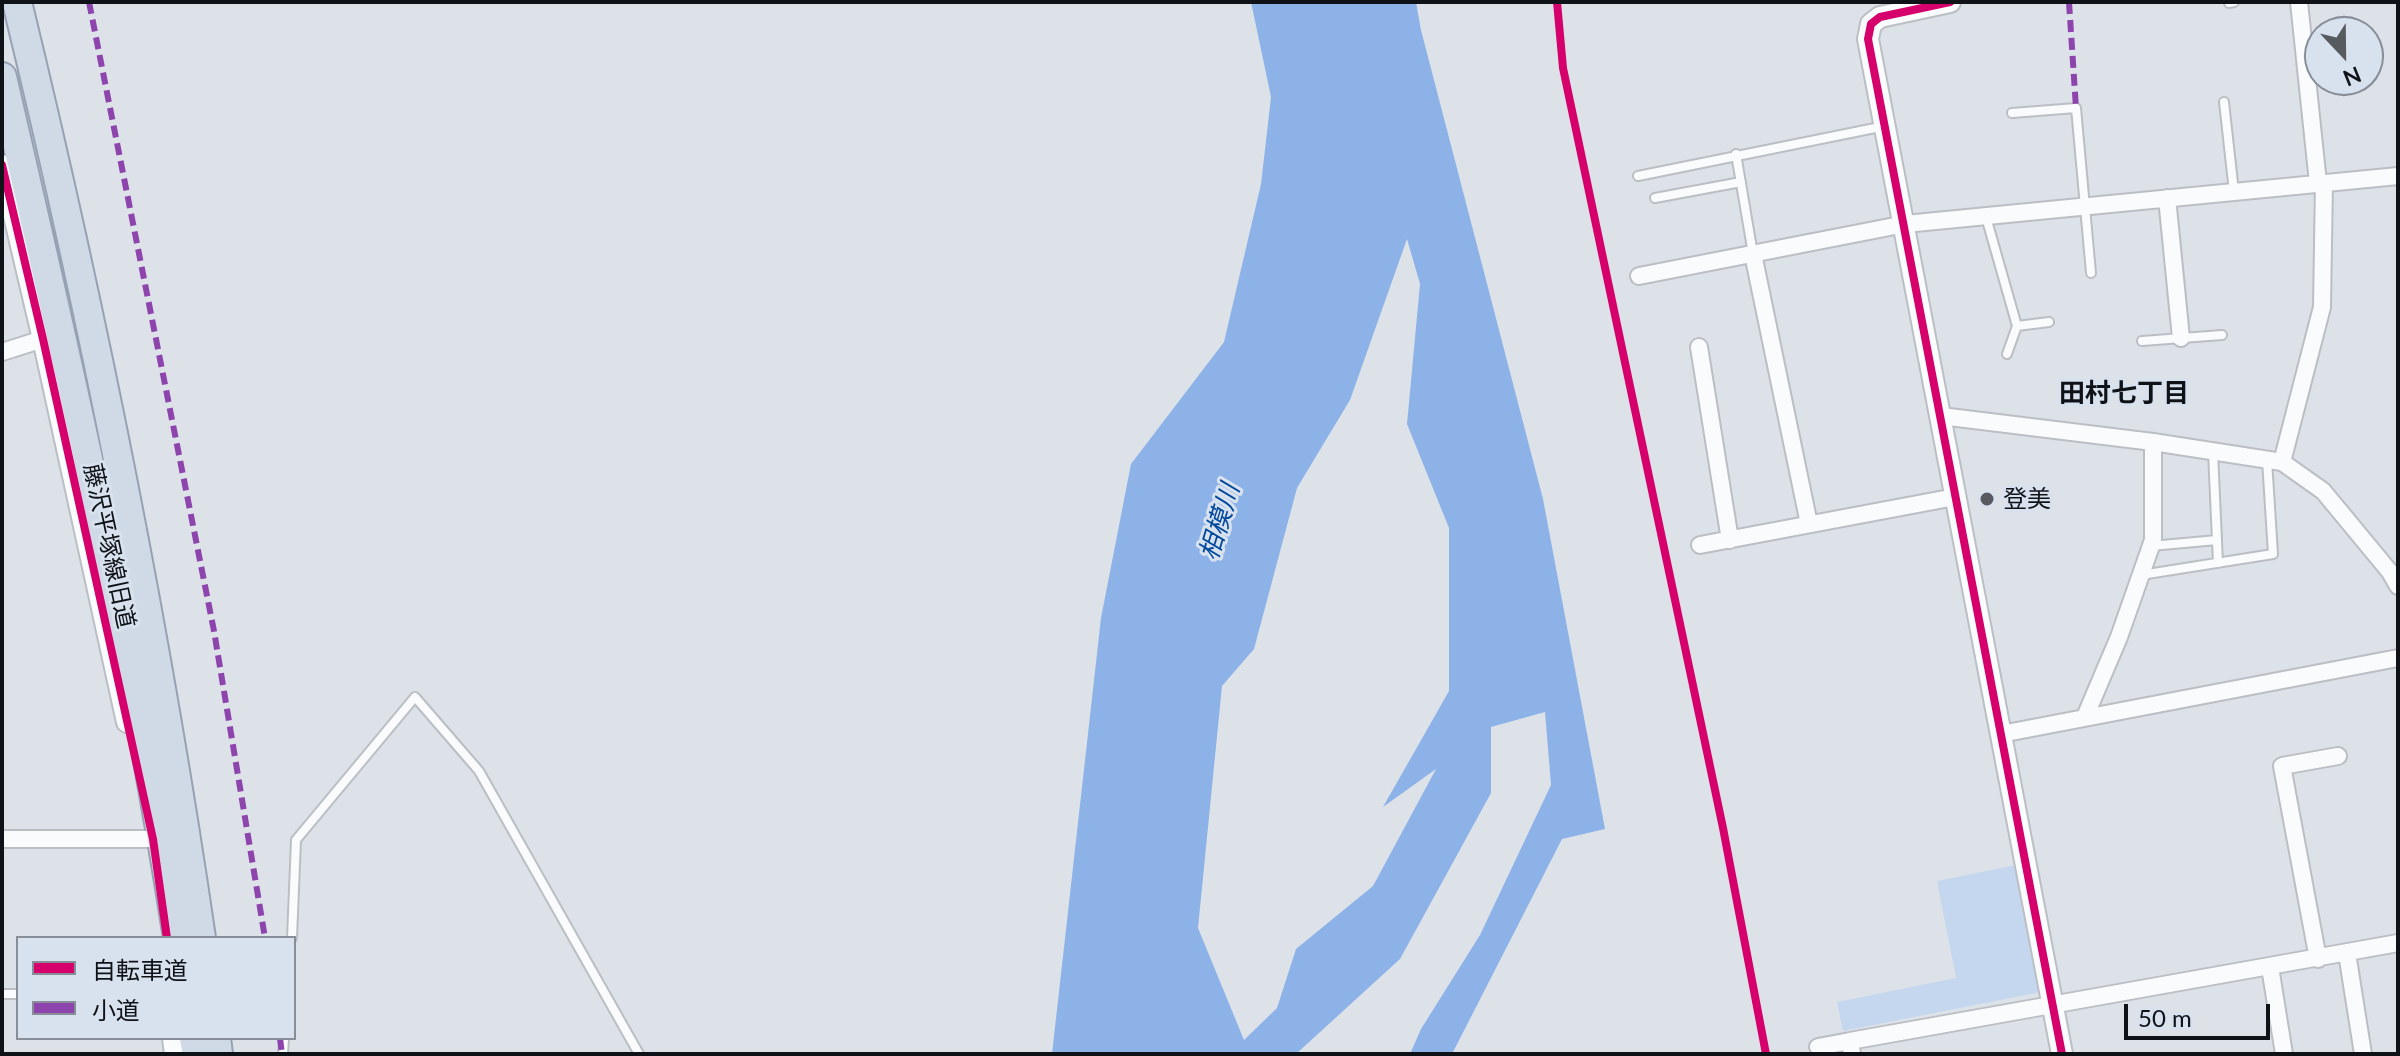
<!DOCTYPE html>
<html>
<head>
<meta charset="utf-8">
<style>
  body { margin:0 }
  #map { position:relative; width:2400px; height:1056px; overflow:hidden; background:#dde2e9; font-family:Lato,"Noto Sans JP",sans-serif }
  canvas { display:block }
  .frame { position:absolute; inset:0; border:4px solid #0f1216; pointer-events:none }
  .legend { position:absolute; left:16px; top:936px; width:280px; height:104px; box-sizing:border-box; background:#d8e1ee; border:2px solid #888e98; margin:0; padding:10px 14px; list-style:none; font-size:24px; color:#0f1216 }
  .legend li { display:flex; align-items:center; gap:16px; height:40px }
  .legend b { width:40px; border:2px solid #888e98 }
  .north { position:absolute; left:2304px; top:16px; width:80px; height:80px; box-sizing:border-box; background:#d8e1ee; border:2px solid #888e98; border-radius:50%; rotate:158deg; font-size:22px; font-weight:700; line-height:32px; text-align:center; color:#0f1216 }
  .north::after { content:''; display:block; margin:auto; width:28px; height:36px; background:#575b60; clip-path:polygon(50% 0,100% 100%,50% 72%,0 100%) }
  .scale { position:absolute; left:2124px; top:1004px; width:146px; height:36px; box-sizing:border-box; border:4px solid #0f1216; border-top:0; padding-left:10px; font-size:24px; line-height:28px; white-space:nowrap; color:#0f1216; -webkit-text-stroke:6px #d8e1ee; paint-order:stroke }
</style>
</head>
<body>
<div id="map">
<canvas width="2400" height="1056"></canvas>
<div class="frame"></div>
<ul class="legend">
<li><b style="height:10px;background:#d6006c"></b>自転車道</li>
<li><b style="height:10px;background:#8e44ad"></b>小道</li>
</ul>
<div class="north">N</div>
<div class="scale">50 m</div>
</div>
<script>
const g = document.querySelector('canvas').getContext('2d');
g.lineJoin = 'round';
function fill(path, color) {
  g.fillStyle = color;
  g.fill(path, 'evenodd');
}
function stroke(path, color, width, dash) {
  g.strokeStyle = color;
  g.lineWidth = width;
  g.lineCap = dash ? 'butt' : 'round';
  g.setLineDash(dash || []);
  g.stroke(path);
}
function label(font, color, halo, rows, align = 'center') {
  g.font = font + ' Lato,"Noto Sans JP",sans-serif';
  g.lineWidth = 6;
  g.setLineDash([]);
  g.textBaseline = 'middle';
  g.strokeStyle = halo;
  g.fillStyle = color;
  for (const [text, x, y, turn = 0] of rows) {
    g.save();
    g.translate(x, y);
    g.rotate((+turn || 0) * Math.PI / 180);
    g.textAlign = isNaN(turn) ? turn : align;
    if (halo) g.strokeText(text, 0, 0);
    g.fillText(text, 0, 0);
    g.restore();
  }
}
fill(new Path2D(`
  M 2016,865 L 2041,992 L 1843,1031 L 1837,1002 L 1956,978 L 1937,881 Z`), '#c5d6ef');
fill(new Path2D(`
  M 1251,2 L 1416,2 L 1421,30 L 1543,499 L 1605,829 L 1562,839 L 1452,1054 L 1410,1054 L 1421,1029 L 1480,935 L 1551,785 L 1545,712 L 1491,727 L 1491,793 L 1400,959 L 1296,1054 L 1052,1054 L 1101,618 L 1131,464 L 1224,342 L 1261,184 L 1271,97 ZM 1407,239 L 1420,284 L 1407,424 L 1449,528 L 1449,691 L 1383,807 L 1436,769 L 1373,886 L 1296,949 L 1277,1008 L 1244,1040 L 1198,928 L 1222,686 L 1254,649 L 1297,488 L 1350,400 Z`), '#8db2e8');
const service = new Path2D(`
  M 2229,3 L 2234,2
  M 2224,102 L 2234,192
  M 2012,113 L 2076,108 L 2091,273
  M 1736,154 L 1753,254
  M 1638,176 L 1885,126
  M 1655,198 L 1741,182
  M 1986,217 L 2017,326 L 2007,354
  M 2017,326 L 2049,322
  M 2142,341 L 2222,335
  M 2213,452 L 2218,563
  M 2151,546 L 2217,540
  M 2141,575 L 2273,554 L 2267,460
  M 292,938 L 296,840 L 415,697 L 479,771 L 639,1054
  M 2,994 L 18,994
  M 283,1054 L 284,1038`);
const minor = new Path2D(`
  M 2299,2 L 2318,183
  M 2167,198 L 2181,338
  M 1753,254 L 1809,524
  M 1639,276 L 1905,224 L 2398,176
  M 1699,347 L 1730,540
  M 2,352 L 43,339
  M 1941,416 L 2153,442 L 2282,462 L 2323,491 L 2390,572 L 2398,586
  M 2282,462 L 2322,307 L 2324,183
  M 1700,545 L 1955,497
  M 2085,717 L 2119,637 L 2153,540 L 2153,442
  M 2001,734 L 2398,658
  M 2,839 L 153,839
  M 2347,953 L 2363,1054
  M 2318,959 L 2282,766 L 2338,756
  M 2270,967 L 2284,1054
  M 1818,1047 L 1850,1041
  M 1852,1054 L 1850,1041 L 2398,943`);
const tertiary = new Path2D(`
  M 1950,2 L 1880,17 L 1871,24 L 1868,39 L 2062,1054
  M 2,165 L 43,339 L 127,722
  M 173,1038 L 175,1054`);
const motorway = new Path2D(`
  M 17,2 C 92,311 155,623 201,938
  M 2,77 C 68,362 133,648 178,938
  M 194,1038 L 197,1054
  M 216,1038 L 218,1054`);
stroke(service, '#bbbfc4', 12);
stroke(minor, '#bbbfc4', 20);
stroke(tertiary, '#bbbfc4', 24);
stroke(motorway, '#96a2b3', 32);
stroke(service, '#fafbfc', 8);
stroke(minor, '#fafbfc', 16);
stroke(tertiary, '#fafbfc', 20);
stroke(motorway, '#d0dae7', 28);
stroke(new Path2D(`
  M 89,2 L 214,631 L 265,938
  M 2069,2 L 2076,108
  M 280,1038 L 282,1054`), '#8e44ad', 6, [12, 6]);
stroke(new Path2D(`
  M 1557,2 L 1563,68 L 1723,828 L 1766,1054
  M 1950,2 L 1880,17 L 1871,24 L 1868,39 L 2062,1054
  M 2,165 L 43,339 L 153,839 L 167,938`), '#d6006c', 8);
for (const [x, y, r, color] of [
  [1987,499,8,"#575b60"]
]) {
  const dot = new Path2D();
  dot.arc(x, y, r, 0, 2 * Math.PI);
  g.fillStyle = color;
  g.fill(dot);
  stroke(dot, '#d8e1ee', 3);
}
label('24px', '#0f1216', '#d8e1ee', [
  ["登美",2003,499]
], 'left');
label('24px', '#0f1216', '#d8e1ee', [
  ["藤沢平塚線旧道",109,546,78]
]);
label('bold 26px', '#0f1216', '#d8e1ee', [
  ["田村七丁目",2124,394]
]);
label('italic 26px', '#00499d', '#d8e1ee', [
  ["相模川",1220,522,-73]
]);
</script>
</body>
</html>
